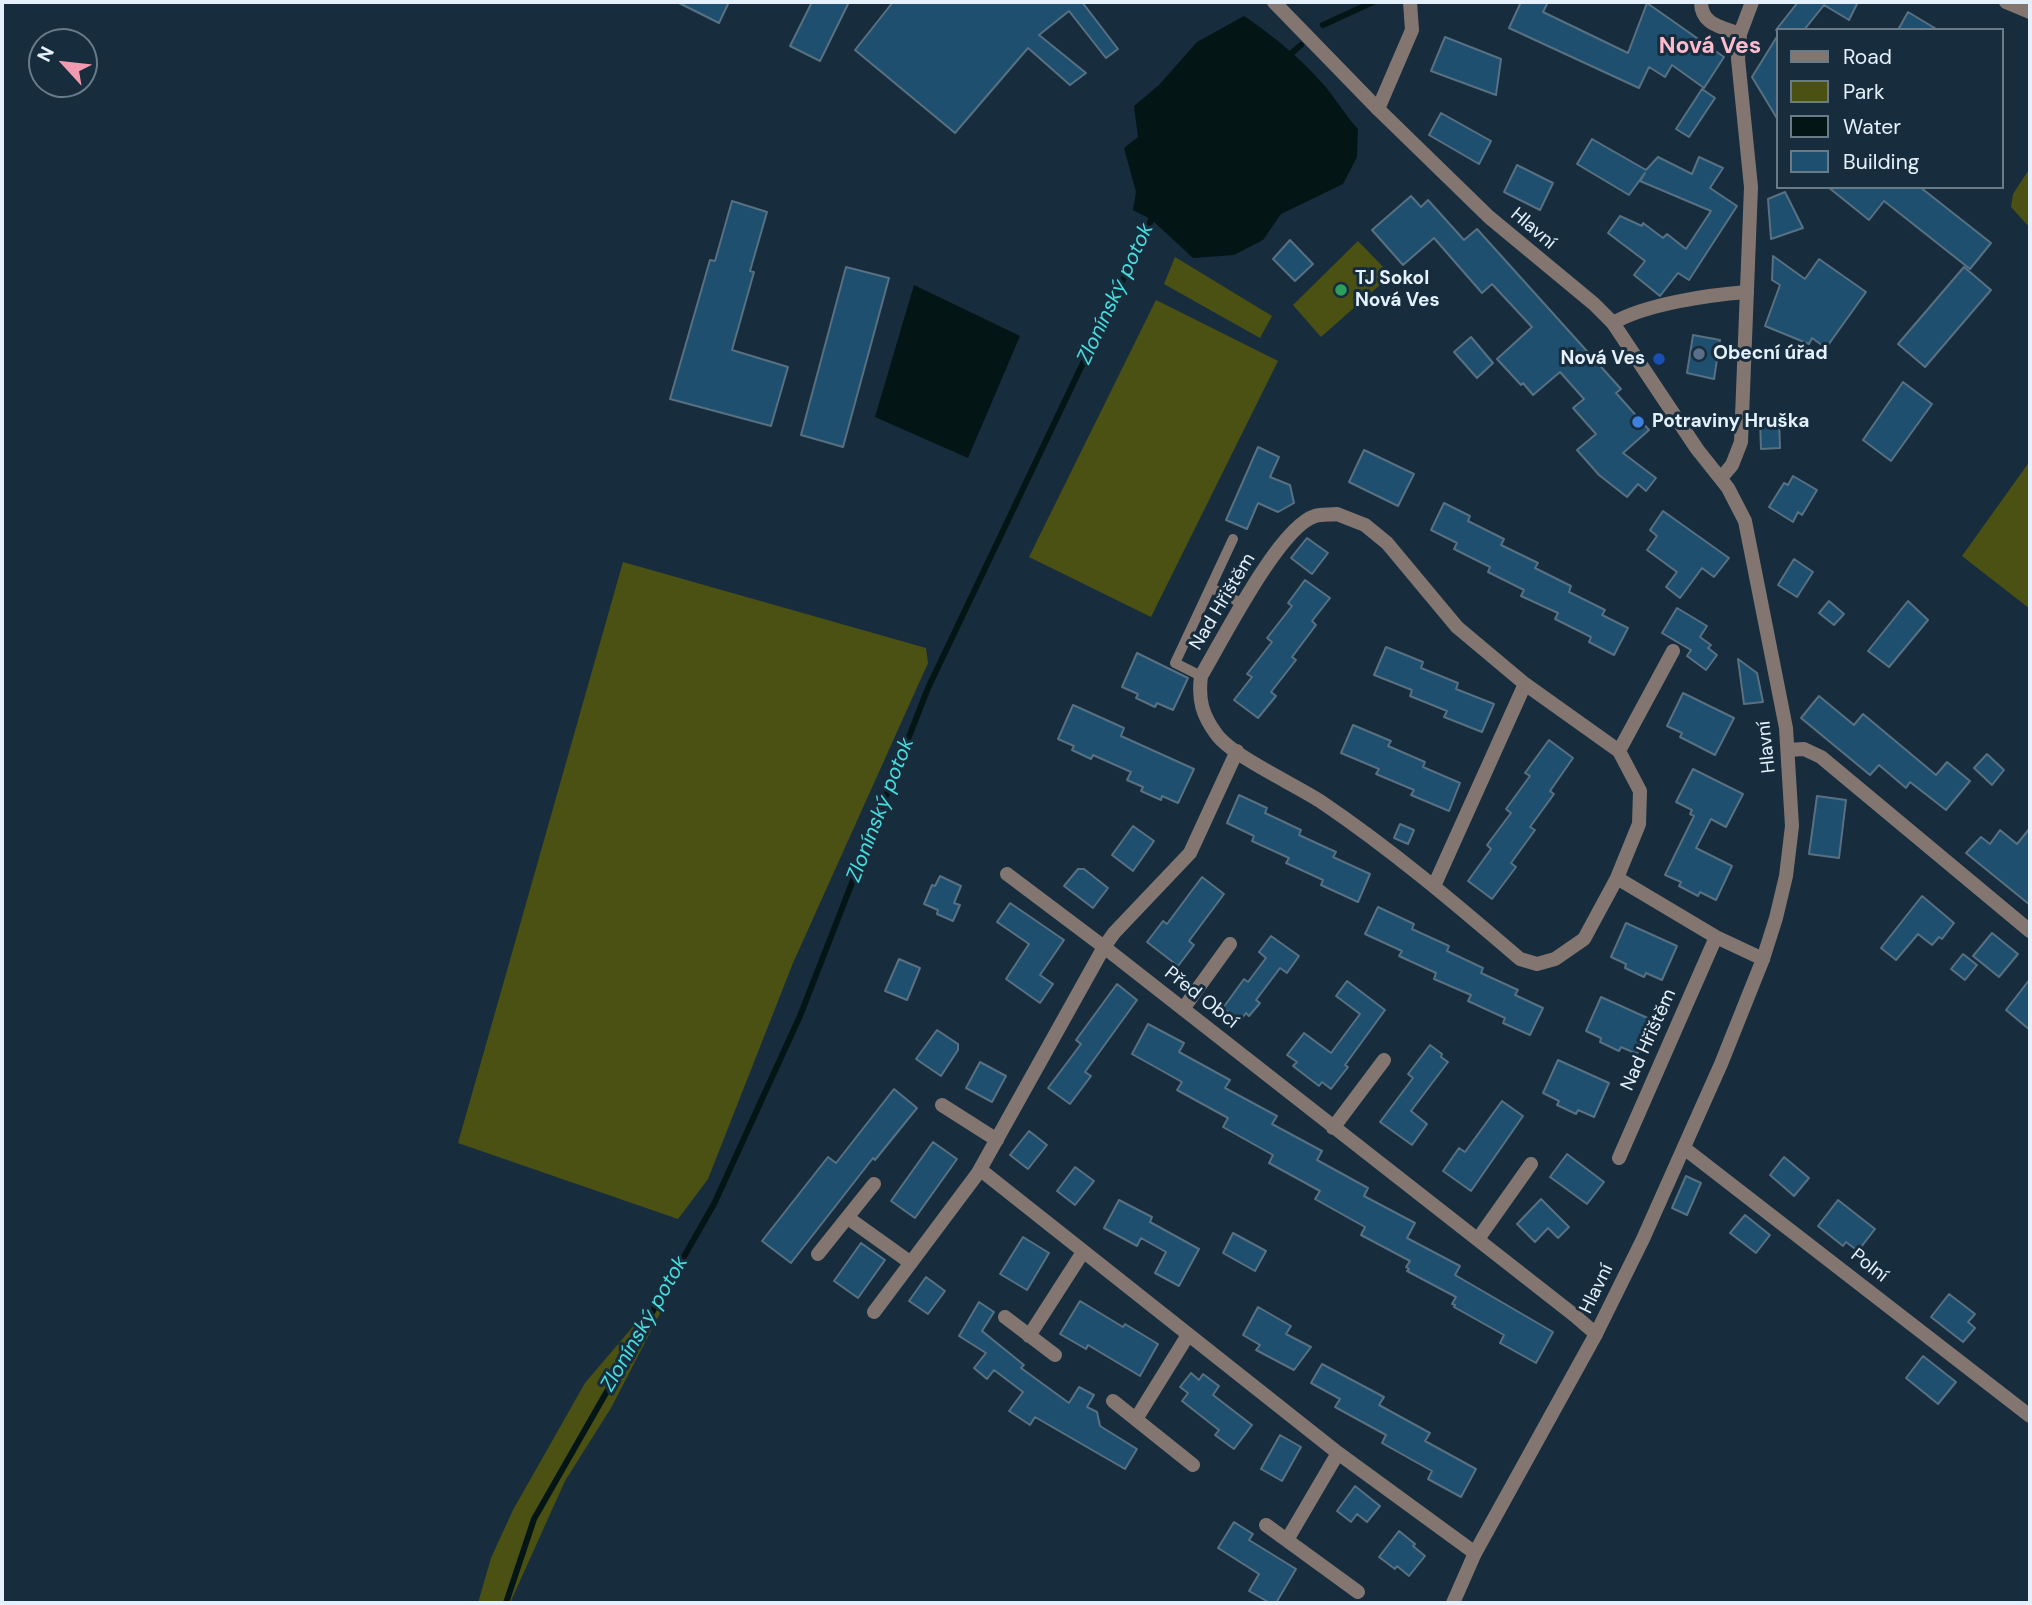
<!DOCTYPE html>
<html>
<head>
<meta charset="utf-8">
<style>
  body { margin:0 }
  #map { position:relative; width:2032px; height:1605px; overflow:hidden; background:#172d3d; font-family:"DM Sans",sans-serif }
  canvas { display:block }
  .frame { position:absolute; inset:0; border:4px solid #e4f1fc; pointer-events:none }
  .legend { position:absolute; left:1776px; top:28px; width:228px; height:161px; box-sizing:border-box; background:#172d3d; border:2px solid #697b89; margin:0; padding:9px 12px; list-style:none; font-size:21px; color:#e4f1fc }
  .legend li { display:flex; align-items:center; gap:14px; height:35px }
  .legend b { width:35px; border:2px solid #697b89 }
  .north { position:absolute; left:28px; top:28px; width:70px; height:70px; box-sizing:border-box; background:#172d3d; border:2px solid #697b89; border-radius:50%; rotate:297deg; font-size:19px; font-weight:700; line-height:28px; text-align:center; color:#e4f1fc }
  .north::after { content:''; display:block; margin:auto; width:24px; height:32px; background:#f19ab0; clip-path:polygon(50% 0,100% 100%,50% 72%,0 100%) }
</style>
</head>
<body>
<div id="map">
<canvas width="2032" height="1605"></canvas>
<div class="frame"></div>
<ul class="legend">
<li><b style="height:9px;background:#837671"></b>Road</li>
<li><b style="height:19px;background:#4b5113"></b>Park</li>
<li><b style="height:19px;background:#041515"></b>Water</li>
<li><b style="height:19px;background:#1f4f6e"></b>Building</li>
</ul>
<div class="north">N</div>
</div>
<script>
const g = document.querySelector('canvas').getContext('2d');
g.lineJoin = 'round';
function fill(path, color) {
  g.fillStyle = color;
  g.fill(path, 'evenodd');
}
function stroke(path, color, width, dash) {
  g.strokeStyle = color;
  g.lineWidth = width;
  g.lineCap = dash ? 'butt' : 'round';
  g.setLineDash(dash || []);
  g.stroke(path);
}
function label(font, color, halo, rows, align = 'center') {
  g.font = font + ' "DM Sans",sans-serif';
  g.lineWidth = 6;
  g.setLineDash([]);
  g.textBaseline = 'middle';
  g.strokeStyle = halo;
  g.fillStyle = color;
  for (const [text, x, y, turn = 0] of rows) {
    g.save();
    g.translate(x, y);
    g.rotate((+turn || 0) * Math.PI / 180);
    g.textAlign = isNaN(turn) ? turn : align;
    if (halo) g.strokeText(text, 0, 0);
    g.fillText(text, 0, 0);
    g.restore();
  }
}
fill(new Path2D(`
  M 2030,168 L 2030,228 L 2011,207 L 2013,194 Z
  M 1358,241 L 1391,275 L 1321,337 L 1293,305 Z
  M 1175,257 L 1272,316 L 1260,338 L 1164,284 Z
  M 1156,300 L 1278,361 L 1151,617 L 1029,557 Z
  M 2030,461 L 2030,609 L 1962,556 Z
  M 623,562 L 926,648 L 928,663 L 793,963 L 708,1179 L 678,1219 L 458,1143 Z
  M 667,1300 L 611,1408 L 565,1481 L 510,1603 L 478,1603 L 491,1558 L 513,1510 L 585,1383 L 642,1316 Z`), '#4b5113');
fill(new Path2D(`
  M 1244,16 C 1276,38 1298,56 1324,85 C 1336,99 1345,115 1358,129 L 1357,157 L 1343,184 L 1281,214 L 1263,240 L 1234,255 L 1193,258 L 1152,220 L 1133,210 L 1136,192 L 1124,148 L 1138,137 L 1134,106 L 1159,85 L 1197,42 Z
  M 914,285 L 1020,336 L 968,458 L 875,417 Z`), '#041515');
stroke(new Path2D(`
  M 1323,25 L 1373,2
  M 1287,57 L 1301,45
  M 506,1603 L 534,1519 L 714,1204 L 800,1016 L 928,688 L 1155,212`), '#041515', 6);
const building = new Path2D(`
  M 677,2 L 729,2 L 719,23 Z
  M 812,2 L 849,2 L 820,61 L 790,46 Z
  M 893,2 L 1082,2 L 1118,49 L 1106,58 L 1069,11 L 1039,35 L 1086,73 L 1070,85 L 1028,48 L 955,133 L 855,50 Z
  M 1521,2 L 1548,2 L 1543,12 L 1628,53 L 1647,3 L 1724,57 L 1704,88 L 1672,65 L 1665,77 L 1649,67 L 1639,88 L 1509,28 Z
  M 1798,2 L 1858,2 L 1849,20 L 1824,5 L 1804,30 L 1776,30 Z
  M 1908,12 L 1938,30 L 1898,30 Z
  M 1778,35 L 1778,120 L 1752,77 Z
  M 1445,37 L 1501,59 L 1496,95 L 1431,71 Z
  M 1702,89 L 1715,98 L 1689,137 L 1676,129 Z
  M 1441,113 L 1491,141 L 1479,164 L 1429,135 Z
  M 1592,139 L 1646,170 L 1658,157 L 1692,174 L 1699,157 L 1723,168 L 1710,188 L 1737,206 L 1689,280 L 1678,273 L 1660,296 L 1634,275 L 1645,261 L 1608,233 L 1620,216 L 1642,226 L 1643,223 L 1663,238 L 1667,234 L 1686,249 L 1711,211 L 1640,181 L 1645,173 L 1629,195 L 1577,164 Z
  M 1517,165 L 1553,183 L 1540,210 L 1504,192 Z
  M 1828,187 L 1920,187 L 1991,243 L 1970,269 L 1884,201 L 1869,220 Z
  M 1785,192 L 1803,228 L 1771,239 L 1768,199 Z
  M 1411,196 L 1421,207 L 1428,200 L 1464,240 L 1477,229 L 1621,389 L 1616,393 L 1649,430 L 1623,453 L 1656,478 L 1646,491 L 1638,484 L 1627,497 L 1599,475 L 1577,450 L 1596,434 L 1573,408 L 1584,399 L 1560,372 L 1533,395 L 1523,383 L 1521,385 L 1497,359 L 1532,327 L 1492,284 L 1482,293 L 1434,238 L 1403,265 L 1372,230 Z
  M 732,201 L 767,212 L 750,271 L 754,272 L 732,350 L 788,367 L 771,426 L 670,399 L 710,260 L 715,261 Z
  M 1290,240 L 1313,264 L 1295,281 L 1273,259 Z
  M 1773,256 L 1805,279 L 1819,259 L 1866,292 L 1826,348 L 1812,338 L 1809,344 L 1765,326 L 1780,285 L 1772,280 Z
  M 846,267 L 889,278 L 843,447 L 801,435 Z
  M 1964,267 L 1991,290 L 1925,367 L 1898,344 Z
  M 1693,335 L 1720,340 L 1714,379 L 1687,373 Z
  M 1471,337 L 1493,363 L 1477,378 L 1454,352 Z
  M 1903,382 L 1932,404 L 1891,461 L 1863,440 Z
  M 1760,420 L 1779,420 L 1780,448 L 1761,449 Z
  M 1258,447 L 1279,457 L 1270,477 L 1290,485 L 1294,503 L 1278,512 L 1258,503 L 1247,529 L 1226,520 Z
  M 1364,450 L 1414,474 L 1398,506 L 1349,482 Z
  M 1793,476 L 1817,490 L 1802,515 L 1798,512 L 1793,522 L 1769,507 L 1784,483 L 1788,485 Z
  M 1444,503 L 1470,516 L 1468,521 L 1504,539 L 1501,545 L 1538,563 L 1535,568 L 1571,586 L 1569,592 L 1605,610 L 1602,615 L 1628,628 L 1614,655 L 1589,642 L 1591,637 L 1555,619 L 1558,613 L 1521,596 L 1524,590 L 1488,572 L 1490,567 L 1454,549 L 1457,543 L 1431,530 Z
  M 1663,511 L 1729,558 L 1714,577 L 1702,568 L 1680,598 L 1666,587 L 1677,572 L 1647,550 L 1657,536 L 1650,530 Z
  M 1307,538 L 1328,553 L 1312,574 L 1291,558 Z
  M 1794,559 L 1813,572 L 1797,597 L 1778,585 Z
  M 1305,580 L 1330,598 L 1312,621 L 1316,625 L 1292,657 L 1296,660 L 1271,692 L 1276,696 L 1258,718 L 1234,700 L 1252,677 L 1247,674 L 1272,642 L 1267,638 L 1292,606 L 1288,603 Z
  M 1829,601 L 1844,614 L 1834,625 L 1819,613 Z
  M 1908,601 L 1928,620 L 1889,667 L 1868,651 Z
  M 1677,608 L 1707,626 L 1700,637 L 1711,645 L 1708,648 L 1717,655 L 1706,670 L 1687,656 L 1691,650 L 1662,633 Z
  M 1386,647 L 1423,662 L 1421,668 L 1458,683 L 1456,689 L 1494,704 L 1482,732 L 1444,717 L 1447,711 L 1410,696 L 1412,690 L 1374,675 Z
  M 1137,653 L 1188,678 L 1173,710 L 1157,703 L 1155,707 L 1136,698 L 1138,694 L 1122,687 Z
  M 1738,659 L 1757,673 L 1763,702 L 1744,704 Z
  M 1683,693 L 1734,718 L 1715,755 L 1680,737 L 1682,733 L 1667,726 Z
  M 1819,696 L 1854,725 L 1863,714 L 1936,775 L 1947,762 L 1970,781 L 1946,810 L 1910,782 L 1906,788 L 1879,765 L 1870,775 L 1801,718 Z
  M 1073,705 L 1124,728 L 1121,736 L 1194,769 L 1178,803 L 1162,796 L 1161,800 L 1141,791 L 1143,787 L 1127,780 L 1131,772 L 1093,755 L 1091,759 L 1072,750 L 1074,746 L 1058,739 Z
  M 1353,725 L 1391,741 L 1388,746 L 1425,762 L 1423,767 L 1460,783 L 1449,811 L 1411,795 L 1414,790 L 1376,774 L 1379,769 L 1341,753 Z
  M 1549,740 L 1573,758 L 1550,791 L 1554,794 L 1530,827 L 1535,830 L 1511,863 L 1516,867 L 1492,899 L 1468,881 L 1491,849 L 1487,845 L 1511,813 L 1506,809 L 1530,776 L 1525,773 Z
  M 1987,754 L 2004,770 L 1992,785 L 1974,768 Z
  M 1693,769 L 1743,794 L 1726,827 L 1711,819 L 1696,848 L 1732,866 L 1716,900 L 1700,892 L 1698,896 L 1679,886 L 1681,882 L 1665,875 L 1694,816 L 1690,814 L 1692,810 L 1676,802 Z
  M 1239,795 L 1267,808 L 1265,813 L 1301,830 L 1299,835 L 1336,852 L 1333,857 L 1370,874 L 1358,902 L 1321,885 L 1323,880 L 1286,863 L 1289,858 L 1252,841 L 1254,836 L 1227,823 Z
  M 1817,796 L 1846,800 L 1839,858 L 1809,854 Z
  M 1400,824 L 1414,830 L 1408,844 L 1394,838 Z
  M 1133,826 L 1154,841 L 1133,871 L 1112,855 Z
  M 2030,828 L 2030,905 L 1966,853 L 1981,837 L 1990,844 L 2000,830 L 2017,844 Z
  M 1078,869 L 1084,869 L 1108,888 L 1093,908 L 1064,886 Z
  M 940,876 L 961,886 L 954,903 L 960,905 L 953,921 L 937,914 L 938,910 L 924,904 L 932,885 L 935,886 Z
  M 1202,877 L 1224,894 L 1189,941 L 1194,945 L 1178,966 L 1147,942 L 1163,921 L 1167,924 Z
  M 1922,896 L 1954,923 L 1942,939 L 1939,937 L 1932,945 L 1918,934 L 1896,960 L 1881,948 Z
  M 1010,903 L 1064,940 L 1040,975 L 1053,984 L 1040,1003 L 1006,979 L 1029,944 L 997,922 Z
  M 1378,907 L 1414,924 L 1412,929 L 1449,946 L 1447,951 L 1483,968 L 1481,973 L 1518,990 L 1515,995 L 1543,1008 L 1530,1035 L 1503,1023 L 1505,1018 L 1468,1001 L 1471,995 L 1434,979 L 1436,973 L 1399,956 L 1402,951 L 1365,934 Z
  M 1626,923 L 1677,946 L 1662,980 L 1646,973 L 1644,977 L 1625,968 L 1626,964 L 1611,957 Z
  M 1992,933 L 2018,954 L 1999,977 L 1973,956 Z
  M 1271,936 L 1299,956 L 1287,973 L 1280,968 L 1256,1000 L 1260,1003 L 1249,1016 L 1246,1013 L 1240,1021 L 1223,1008 L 1244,979 L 1248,982 L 1266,958 L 1259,952 Z
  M 1963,954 L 1977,965 L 1965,980 L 1951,969 Z
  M 899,959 L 920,968 L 907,1000 L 885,991 Z
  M 2030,979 L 2030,1030 L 2006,1010 Z
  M 1347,981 L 1385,1010 L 1345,1065 L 1348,1067 L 1331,1089 L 1322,1082 L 1319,1086 L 1293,1066 L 1297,1062 L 1287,1055 L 1304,1033 L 1331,1053 L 1360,1014 L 1336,996 Z
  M 1117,984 L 1137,1000 L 1085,1072 L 1091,1076 L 1070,1104 L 1048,1088 L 1081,1044 L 1076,1040 Z
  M 1601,997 L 1652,1020 L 1637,1054 L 1621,1047 L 1619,1051 L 1600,1042 L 1601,1038 L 1586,1031 Z
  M 1148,1024 L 1184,1043 L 1179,1052 L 1230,1080 L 1225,1088 L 1277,1116 L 1272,1124 L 1322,1151 L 1317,1160 L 1368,1188 L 1364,1196 L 1415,1223 L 1407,1238 L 1460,1266 L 1455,1275 L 1553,1332 L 1536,1363 L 1500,1343 L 1504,1335 L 1454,1307 L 1455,1305 L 1452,1304 L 1456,1297 L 1407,1271 L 1409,1269 L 1406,1267 L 1410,1261 L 1361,1235 L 1365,1227 L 1315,1199 L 1320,1191 L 1269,1163 L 1273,1155 L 1223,1127 L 1228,1118 L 1177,1090 L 1182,1082 L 1132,1054 Z
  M 937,1030 L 958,1044 L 958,1050 L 941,1076 L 916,1059 Z
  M 1430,1045 L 1442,1054 L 1441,1057 L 1448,1062 L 1411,1111 L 1427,1124 L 1412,1145 L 1380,1122 L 1413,1078 L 1408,1074 Z
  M 1558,1060 L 1609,1083 L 1594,1117 L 1578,1110 L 1576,1114 L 1557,1105 L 1559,1101 L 1543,1093 Z
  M 980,1062 L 1006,1076 L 992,1102 L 966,1088 Z
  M 894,1089 L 917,1108 L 875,1160 L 873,1158 L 791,1263 L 762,1241 L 828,1157 L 836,1163 Z
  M 1502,1101 L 1523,1116 L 1471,1191 L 1443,1171 L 1459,1148 L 1465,1152 Z
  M 1029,1131 L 1047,1145 L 1028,1169 L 1010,1155 Z
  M 933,1142 L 957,1159 L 915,1218 L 891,1201 Z
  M 1567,1154 L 1604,1182 L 1587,1204 L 1550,1177 Z
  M 1784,1157 L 1809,1178 L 1794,1196 L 1770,1175 Z
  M 1075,1167 L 1094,1181 L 1075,1205 L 1057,1191 Z
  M 1686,1176 L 1701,1183 L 1687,1215 L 1672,1208 Z
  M 1541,1199 L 1569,1227 L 1558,1238 L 1548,1228 L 1535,1242 L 1517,1224 Z
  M 1119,1200 L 1152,1217 L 1150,1222 L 1199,1249 L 1179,1286 L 1155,1273 L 1166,1252 L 1141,1238 L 1137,1246 L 1104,1228 Z
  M 1838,1200 L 1875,1229 L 1858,1251 L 1846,1242 L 1843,1246 L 1818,1226 Z
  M 1745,1215 L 1770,1235 L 1756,1253 L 1730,1233 Z
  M 1233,1233 L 1266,1251 L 1255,1271 L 1223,1253 Z
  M 1023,1237 L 1049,1253 L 1027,1290 L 1000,1274 Z
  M 861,1243 L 885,1260 L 858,1298 L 834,1281 Z
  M 926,1277 L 945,1291 L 928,1314 L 909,1301 Z
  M 1949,1294 L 1975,1314 L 1968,1322 L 1975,1328 L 1963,1342 L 1931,1317 Z
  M 1080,1301 L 1123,1327 L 1125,1324 L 1158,1344 L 1140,1376 L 1088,1345 L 1086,1349 L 1060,1334 Z
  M 979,1302 L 994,1312 L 982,1331 L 1024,1365 L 1021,1368 L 1069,1403 L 1079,1387 L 1094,1395 L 1087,1407 L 1097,1412 L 1100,1426 L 1137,1449 L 1125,1469 L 1035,1417 L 1030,1425 L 1009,1411 L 1023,1392 L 994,1370 L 987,1379 L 974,1368 L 986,1353 L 959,1336 Z
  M 1258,1307 L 1291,1326 L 1286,1334 L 1311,1347 L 1294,1370 L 1256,1350 L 1260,1345 L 1243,1335 Z
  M 1923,1356 L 1956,1382 L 1938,1404 L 1906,1378 Z
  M 1322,1364 L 1384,1397 L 1379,1405 L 1430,1433 L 1425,1441 L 1476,1469 L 1461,1497 L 1428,1479 L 1432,1471 L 1382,1443 L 1386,1435 L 1335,1407 L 1340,1399 L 1311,1383 Z
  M 1191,1373 L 1199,1380 L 1203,1374 L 1219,1386 L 1213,1395 L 1252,1425 L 1234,1449 L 1215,1435 L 1219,1430 L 1182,1401 L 1188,1393 L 1180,1387 Z
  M 1280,1435 L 1301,1447 L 1282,1481 L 1261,1469 Z
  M 1355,1486 L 1380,1506 L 1367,1522 L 1357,1514 L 1351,1522 L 1337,1511 Z
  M 1234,1522 L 1253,1534 L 1249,1540 L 1296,1569 L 1276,1603 L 1270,1603 L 1249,1591 L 1259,1574 L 1218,1548 Z
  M 1399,1531 L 1415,1544 L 1413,1546 L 1425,1556 L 1409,1576 L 1397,1566 L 1395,1569 L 1379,1557 Z`);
fill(building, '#1f4f6e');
stroke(building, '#577082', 2);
stroke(new Path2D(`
  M 1211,588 L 1243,604
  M 1201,676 L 1175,663 L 1233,539`), '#837671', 10);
stroke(new Path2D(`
  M 1701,2 C 1701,25 1722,27 1740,34
  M 2006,2 L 2030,12
  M 1378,109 L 1412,30 L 1410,2
  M 1613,323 C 1646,304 1708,295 1747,292
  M 1337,514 L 1365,525 L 1387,543 L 1457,627 L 1525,684 L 1619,751 L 1640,791 L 1639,824 L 1617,878 L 1584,939 L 1555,959 L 1537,964 L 1520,959 C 1456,904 1391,849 1320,801 C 1294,784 1234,757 1217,735 C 1202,715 1198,700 1201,676 C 1222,641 1279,527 1315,516 C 1322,514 1331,515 1337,514 Z
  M 1788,750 L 1804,749 L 1821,757 L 2030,931
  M 1619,751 L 1673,651
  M 1007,874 L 1104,947 L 1114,933 L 1190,853 L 1237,751
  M 1617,878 L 1716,937 L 1763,959
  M 1434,886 L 1525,684
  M 1183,1009 L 1230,944
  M 942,1105 L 997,1140
  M 1333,1128 L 1384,1060
  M 1684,1148 L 2030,1416
  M 1619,1158 L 1716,937
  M 978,1173 L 982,1171 L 1338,1453 L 1475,1553
  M 848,1218 L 911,1263
  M 1478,1239 L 1531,1164
  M 818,1254 L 874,1184
  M 874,1312 L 978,1173 L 1104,947 L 1574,1315 L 1596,1334
  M 1005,1317 L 1055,1355
  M 1029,1336 L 1083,1252
  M 1113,1401 L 1193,1465
  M 1136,1419 L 1188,1335
  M 1266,1525 L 1358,1592
  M 1287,1540 L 1338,1453`), '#837671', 14);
stroke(new Path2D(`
  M 1274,2 L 1378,109 L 1489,217 L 1594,304 L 1613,323 L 1697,449 L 1728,488 L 1745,521 L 1786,728 L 1792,826 L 1786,876 L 1776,918 L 1763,959 L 1721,1064 L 1643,1239 L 1596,1334 L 1475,1553 L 1453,1603
  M 1721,478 L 1732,465 L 1741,442 L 1751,187 L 1738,59 L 1740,34 L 1752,2`), '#837671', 14);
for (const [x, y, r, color] of [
  [1341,290,7,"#2e9e5b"],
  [1699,354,7,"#5c6f8a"],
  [1659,359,7,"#1a4fb4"],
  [1638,422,7,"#3f7fe0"]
]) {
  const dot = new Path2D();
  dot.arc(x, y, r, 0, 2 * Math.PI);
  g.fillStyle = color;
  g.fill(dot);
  stroke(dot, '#172d3d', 2.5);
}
label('19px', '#e4f1fc', '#172d3d', [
  ["Hlavní",1533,229,40],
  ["Nad Hřištěm",1223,602,-59],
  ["Hlavní",1767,747,-96],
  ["Před Obcí",1201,998,38],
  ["Nad Hřištěm",1649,1040,-66],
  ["Polní",1869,1266,38],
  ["Hlavní",1597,1289,-64]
]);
label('bold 19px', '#e4f1fc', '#172d3d', [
  ["TJ Sokol",1355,279],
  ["Nová Ves",1355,301],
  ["Obecní úřad",1713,354],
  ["Nová Ves",1645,359,"right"],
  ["Potraviny Hruška",1652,422]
], 'left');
label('italic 21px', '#48dcdd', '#172d3d', [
  ["Zlonínský potok",1116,294,-65],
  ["Zlonínský potok",881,810,-69],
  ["Zlonínský potok",645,1324,-60]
]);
label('bold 23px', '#ffbbcb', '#172d3d', [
  ["Nová Ves",1710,47]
]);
</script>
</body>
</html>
